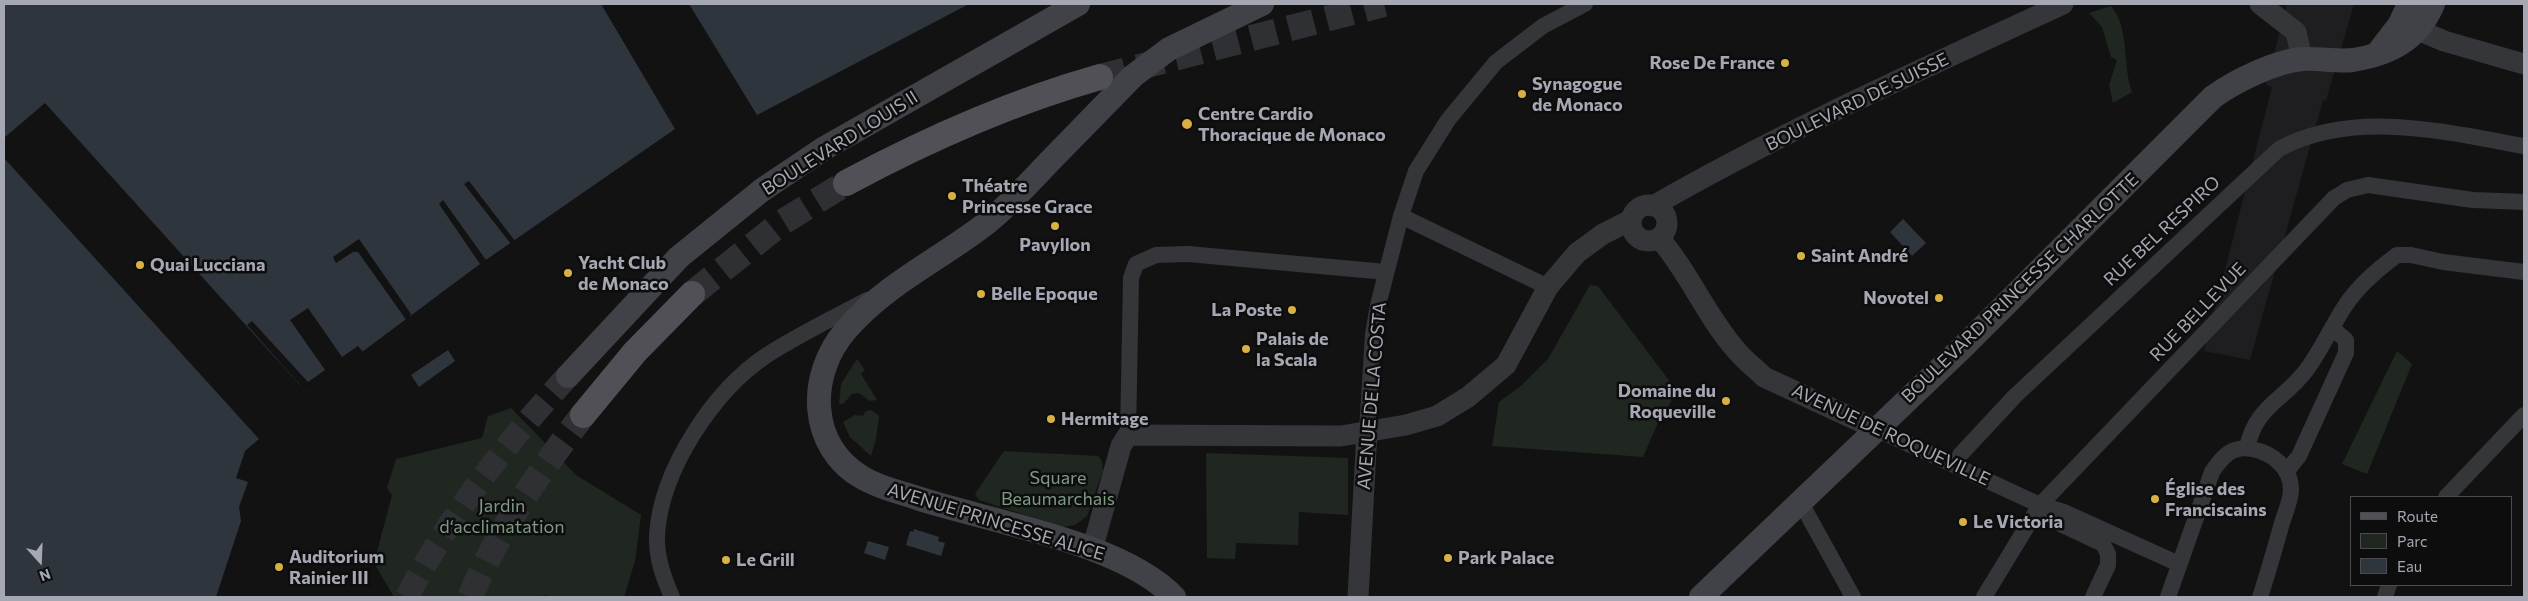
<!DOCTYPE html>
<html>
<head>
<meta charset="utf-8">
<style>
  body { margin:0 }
  #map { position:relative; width:2528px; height:601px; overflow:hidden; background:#121213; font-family:Commissioner,sans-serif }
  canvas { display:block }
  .frame { position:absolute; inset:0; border:5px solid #a5a8b2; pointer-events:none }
  .legend { position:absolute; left:2350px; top:496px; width:162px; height:90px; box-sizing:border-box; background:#0d0d0e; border:1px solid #4a4b50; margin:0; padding:6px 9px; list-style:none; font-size:15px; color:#a5a8b2 }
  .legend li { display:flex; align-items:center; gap:10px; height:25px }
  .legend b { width:25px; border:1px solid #4a4b50 }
  .north { position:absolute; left:15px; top:536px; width:50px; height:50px; -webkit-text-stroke:4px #0d0d0e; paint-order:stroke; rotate:160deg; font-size:14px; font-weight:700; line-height:20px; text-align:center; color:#a5a8b2 }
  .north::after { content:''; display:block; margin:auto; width:18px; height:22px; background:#a5a8b2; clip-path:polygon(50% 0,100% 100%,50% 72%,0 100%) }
</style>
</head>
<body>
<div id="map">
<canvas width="2528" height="601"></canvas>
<div class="frame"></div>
<ul class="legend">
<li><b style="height:6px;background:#505056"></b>Route</li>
<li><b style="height:14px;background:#202721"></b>Parc</li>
<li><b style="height:14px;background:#2f353c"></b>Eau</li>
</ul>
<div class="north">N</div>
</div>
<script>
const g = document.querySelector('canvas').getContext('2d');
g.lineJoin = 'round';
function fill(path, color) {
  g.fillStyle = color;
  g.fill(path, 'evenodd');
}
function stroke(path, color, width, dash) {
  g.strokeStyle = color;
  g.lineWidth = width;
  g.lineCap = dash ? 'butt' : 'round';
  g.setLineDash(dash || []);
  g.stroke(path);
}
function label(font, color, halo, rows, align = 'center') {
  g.font = font + ' Commissioner,sans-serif';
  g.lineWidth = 5;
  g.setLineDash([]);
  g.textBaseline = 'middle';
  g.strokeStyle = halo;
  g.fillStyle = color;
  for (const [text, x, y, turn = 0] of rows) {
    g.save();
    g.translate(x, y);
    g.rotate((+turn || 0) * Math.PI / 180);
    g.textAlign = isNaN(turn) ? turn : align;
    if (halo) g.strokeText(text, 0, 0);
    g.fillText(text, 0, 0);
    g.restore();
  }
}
fill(new Path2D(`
  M 2287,4 L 2354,4 L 2326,101 L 2323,100 L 2250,360 L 2204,351 L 2272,87 L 2266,85 Z`), '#1e1e20');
fill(new Path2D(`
  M 2111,6 C 2130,28 2122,65 2132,92 L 2113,103 L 2109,85 L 2117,60 L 2111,57 L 2102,27 L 2089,13 Z
  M 1590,285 L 1598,286 L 1677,391 L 1657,425 L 1643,457 L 1492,446 L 1499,402 L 1522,385 L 1548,359 Z
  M 2397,351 L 2412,364 L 2367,474 L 2342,464 Z
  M 857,359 L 865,370 L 861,374 L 877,400 L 870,401 L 859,393 L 852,394 L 843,404 L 839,404 L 841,384 Z
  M 511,408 L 576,475 L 641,515 L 635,561 L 624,597 L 553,597 L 544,595 L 543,597 L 394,597 L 374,563 L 392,495 L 387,488 L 396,459 L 482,438 L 488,416 Z
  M 871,410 L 879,416 L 876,439 L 871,456 L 850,437 L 843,422 L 855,415 L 863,416 L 866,411 Z
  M 1004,451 L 1098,456 L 1102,461 L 1103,471 L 1087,516 L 1075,525 L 1062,527 L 979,500 L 975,494 Z
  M 1206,453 L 1348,458 L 1348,515 L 1299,512 L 1298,545 L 1236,543 L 1235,559 L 1207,558 Z`), '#202721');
fill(new Path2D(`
  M 4,4 L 601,4 L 675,129 L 480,264 L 307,393 L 45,103 L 4,138 Z
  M 689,4 L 969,4 L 757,115 Z
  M 4,158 L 259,439 L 245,451 L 236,478 L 248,482 L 239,507 L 241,521 L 216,597 L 4,597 Z
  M 1903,219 L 1926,243 L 1912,256 L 1890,232 Z
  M 448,350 L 455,361 L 419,387 L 411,375 Z
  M 914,529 L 939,537 L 938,541 L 945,543 L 941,556 L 906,545 L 910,531 L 913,532 Z
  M 868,541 L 889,547 L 885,560 L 864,553 Z`), '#2f353c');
fill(new Path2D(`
  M 469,181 L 515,241 L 511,244 L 464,184 Z
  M 443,200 L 486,260 L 480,264 L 439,204 Z
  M 359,239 L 411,314 L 407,321 L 358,252 L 353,252 L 336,263 L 333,257 Z
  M 308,308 L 342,357 L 358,346 L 363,352 L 307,393 L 247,325 L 252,321 L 308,382 L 325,370 L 290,320 Z`), '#121213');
stroke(new Path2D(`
  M 407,597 C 450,515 505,444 568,376`), '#2f3033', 24, [24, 12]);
stroke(new Path2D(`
  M 1100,77 L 1384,4
  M 692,294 L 781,223 L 846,183
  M 470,597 C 498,531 539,472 583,415`), '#2f3033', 26, [26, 13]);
stroke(new Path2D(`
  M 1401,216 L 1548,287
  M 1876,429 L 2040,505 L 2064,512 L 2179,564
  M 1367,431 L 1373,334 L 1378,305 L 1401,216 L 1416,171 L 1448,120 L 1496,62 L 1543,26 L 1585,4
  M 1128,435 L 1131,278 L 1136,264 L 1156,255 L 1188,254 L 1386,272
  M 2247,448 C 2256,405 2284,401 2308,368 C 2322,348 2332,326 2345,306 C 2358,286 2378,269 2397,255 L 2411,255 L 2443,262 L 2524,272
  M 1956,465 L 1960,455 L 2015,396 L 2279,149 C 2354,109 2445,132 2524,146
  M 2286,472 L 2299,456 L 2346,353 L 2346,340 L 2332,328
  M 2446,497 L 2524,415
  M 1800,501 L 1853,597
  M 2041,507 L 2052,520 L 2103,544 L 2108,554 L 2108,565 L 2093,597
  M 672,597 C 663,577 656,557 657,535 C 661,470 713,391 767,355 C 798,335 833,318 867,300
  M 1984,597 L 2040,505 L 2334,198 L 2347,190 L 2368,185 L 2473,200 L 2524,202
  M 2168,597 L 2212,472 C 2222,457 2232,445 2252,449 C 2272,453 2291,467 2291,490 C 2291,500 2285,513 2282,523 C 2275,548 2268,573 2260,597
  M 2385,597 L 2389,585`), '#353639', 16);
stroke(new Path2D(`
  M 2260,4 L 2296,32 L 2302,59
  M 2418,30 L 2444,41 L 2524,64
  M1631 223a18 18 0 1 1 36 0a18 18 0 1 1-36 0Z
  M 1653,206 C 1785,130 1925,68 2063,4
  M 1659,238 C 1689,272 1706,316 1736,350 C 1744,360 1755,368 1764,377 L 1876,429
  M 1092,550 L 1121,446 L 1128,435 L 1341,436 L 1406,425 L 1437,416 L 1468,397 L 1506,365 L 1548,287 L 1577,253 L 1603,234 L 1631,220
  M 1358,597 L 1367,431`), '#353639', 21);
stroke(new Path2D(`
  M 2380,50 L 2400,24 L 2409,4
  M 568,376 L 679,257 L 762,190 L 823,149 L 1078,4
  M 1174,597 C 1121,542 991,522 917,498 C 899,492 880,488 863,478 C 808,447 807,375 846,330 C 885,284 941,259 988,222 C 1010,204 1029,183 1049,162 C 1077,133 1105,105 1133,76 L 1169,49 L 1262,4
  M 1701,597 L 1965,345 L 2213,97 C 2235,81 2276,61 2303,59 C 2320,58 2337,62 2353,60 C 2391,54 2418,39 2433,4`), '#414247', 24);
stroke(new Path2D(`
  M 846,183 C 928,139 1011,102 1100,77
  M 583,415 L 635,352 L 692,294`), '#505056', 26);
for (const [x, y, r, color] of [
  [1785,63,5,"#d9b143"],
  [1522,94,5,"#d9b143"],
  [1187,124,6,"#d9b143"],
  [952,196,5,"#d9b143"],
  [1055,226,5,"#d9b143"],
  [1801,256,5,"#d9b143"],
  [140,265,5,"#d9b143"],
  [568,273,5,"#d9b143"],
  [981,294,5,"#d9b143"],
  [1939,298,5,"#d9b143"],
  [1292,310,5,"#d9b143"],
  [1246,349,5,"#d9b143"],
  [1726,401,5,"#d9b143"],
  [1051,419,5,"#d9b143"],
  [2155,499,5,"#d9b143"],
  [1963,522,5,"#d9b143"],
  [1448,558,5,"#d9b143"],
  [726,560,5,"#d9b143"],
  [279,567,5,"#d9b143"]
]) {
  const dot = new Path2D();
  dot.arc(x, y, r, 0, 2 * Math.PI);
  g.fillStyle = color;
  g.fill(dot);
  stroke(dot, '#0d0d0e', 2);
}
label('bold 18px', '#a5a8b2', '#0d0d0e', [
  ["Rose De France",1775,63,"right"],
  ["Synagogue",1532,84],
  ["de Monaco",1532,105],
  ["Centre Cardio",1198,114],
  ["Thoracique de Monaco",1198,135],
  ["Théatre",962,186],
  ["Princesse Grace",962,207],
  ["Pavyllon",1055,245,"center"],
  ["Saint André",1811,256],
  ["Yacht Club",578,263],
  ["de Monaco",578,284],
  ["Quai Lucciana",150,265],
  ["Belle Epoque",991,294],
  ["Novotel",1929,298,"right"],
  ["La Poste",1282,310,"right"],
  ["Palais de",1256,339],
  ["la Scala",1256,360],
  ["Domaine du",1716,391,"right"],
  ["Roqueville",1716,412,"right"],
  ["Hermitage",1061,419],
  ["Église des",2165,489],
  ["Franciscains",2165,510],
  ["Le Victoria",1973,522],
  ["Auditorium",289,557],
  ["Rainier III",289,578],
  ["Park Palace",1458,558],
  ["Le Grill",736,560]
], 'left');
label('18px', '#a5a8b2', '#0d0d0e', [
  ["BOULEVARD DE SUISSE",1857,102,-26],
  ["BOULEVARD LOUIS II",840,143,-32],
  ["RUE BEL RESPIRO",2162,231,-43],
  ["BOULEVARD PRINCESSE CHARLOTTE",2020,288,-44],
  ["RUE BELLEVUE",2198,312,-46],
  ["AVENUE DE LA COSTA",1372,396,-85],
  ["AVENUE DE ROQUEVILLE",1891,435,25],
  ["AVENUE PRINCESSE ALICE",996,522,17]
]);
label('18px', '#7e9a82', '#0d0d0e', [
  ["Square",1058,478],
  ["Beaumarchais",1058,499],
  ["Jardin",502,506],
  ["d‘acclimatation",502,527]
]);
</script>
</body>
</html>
